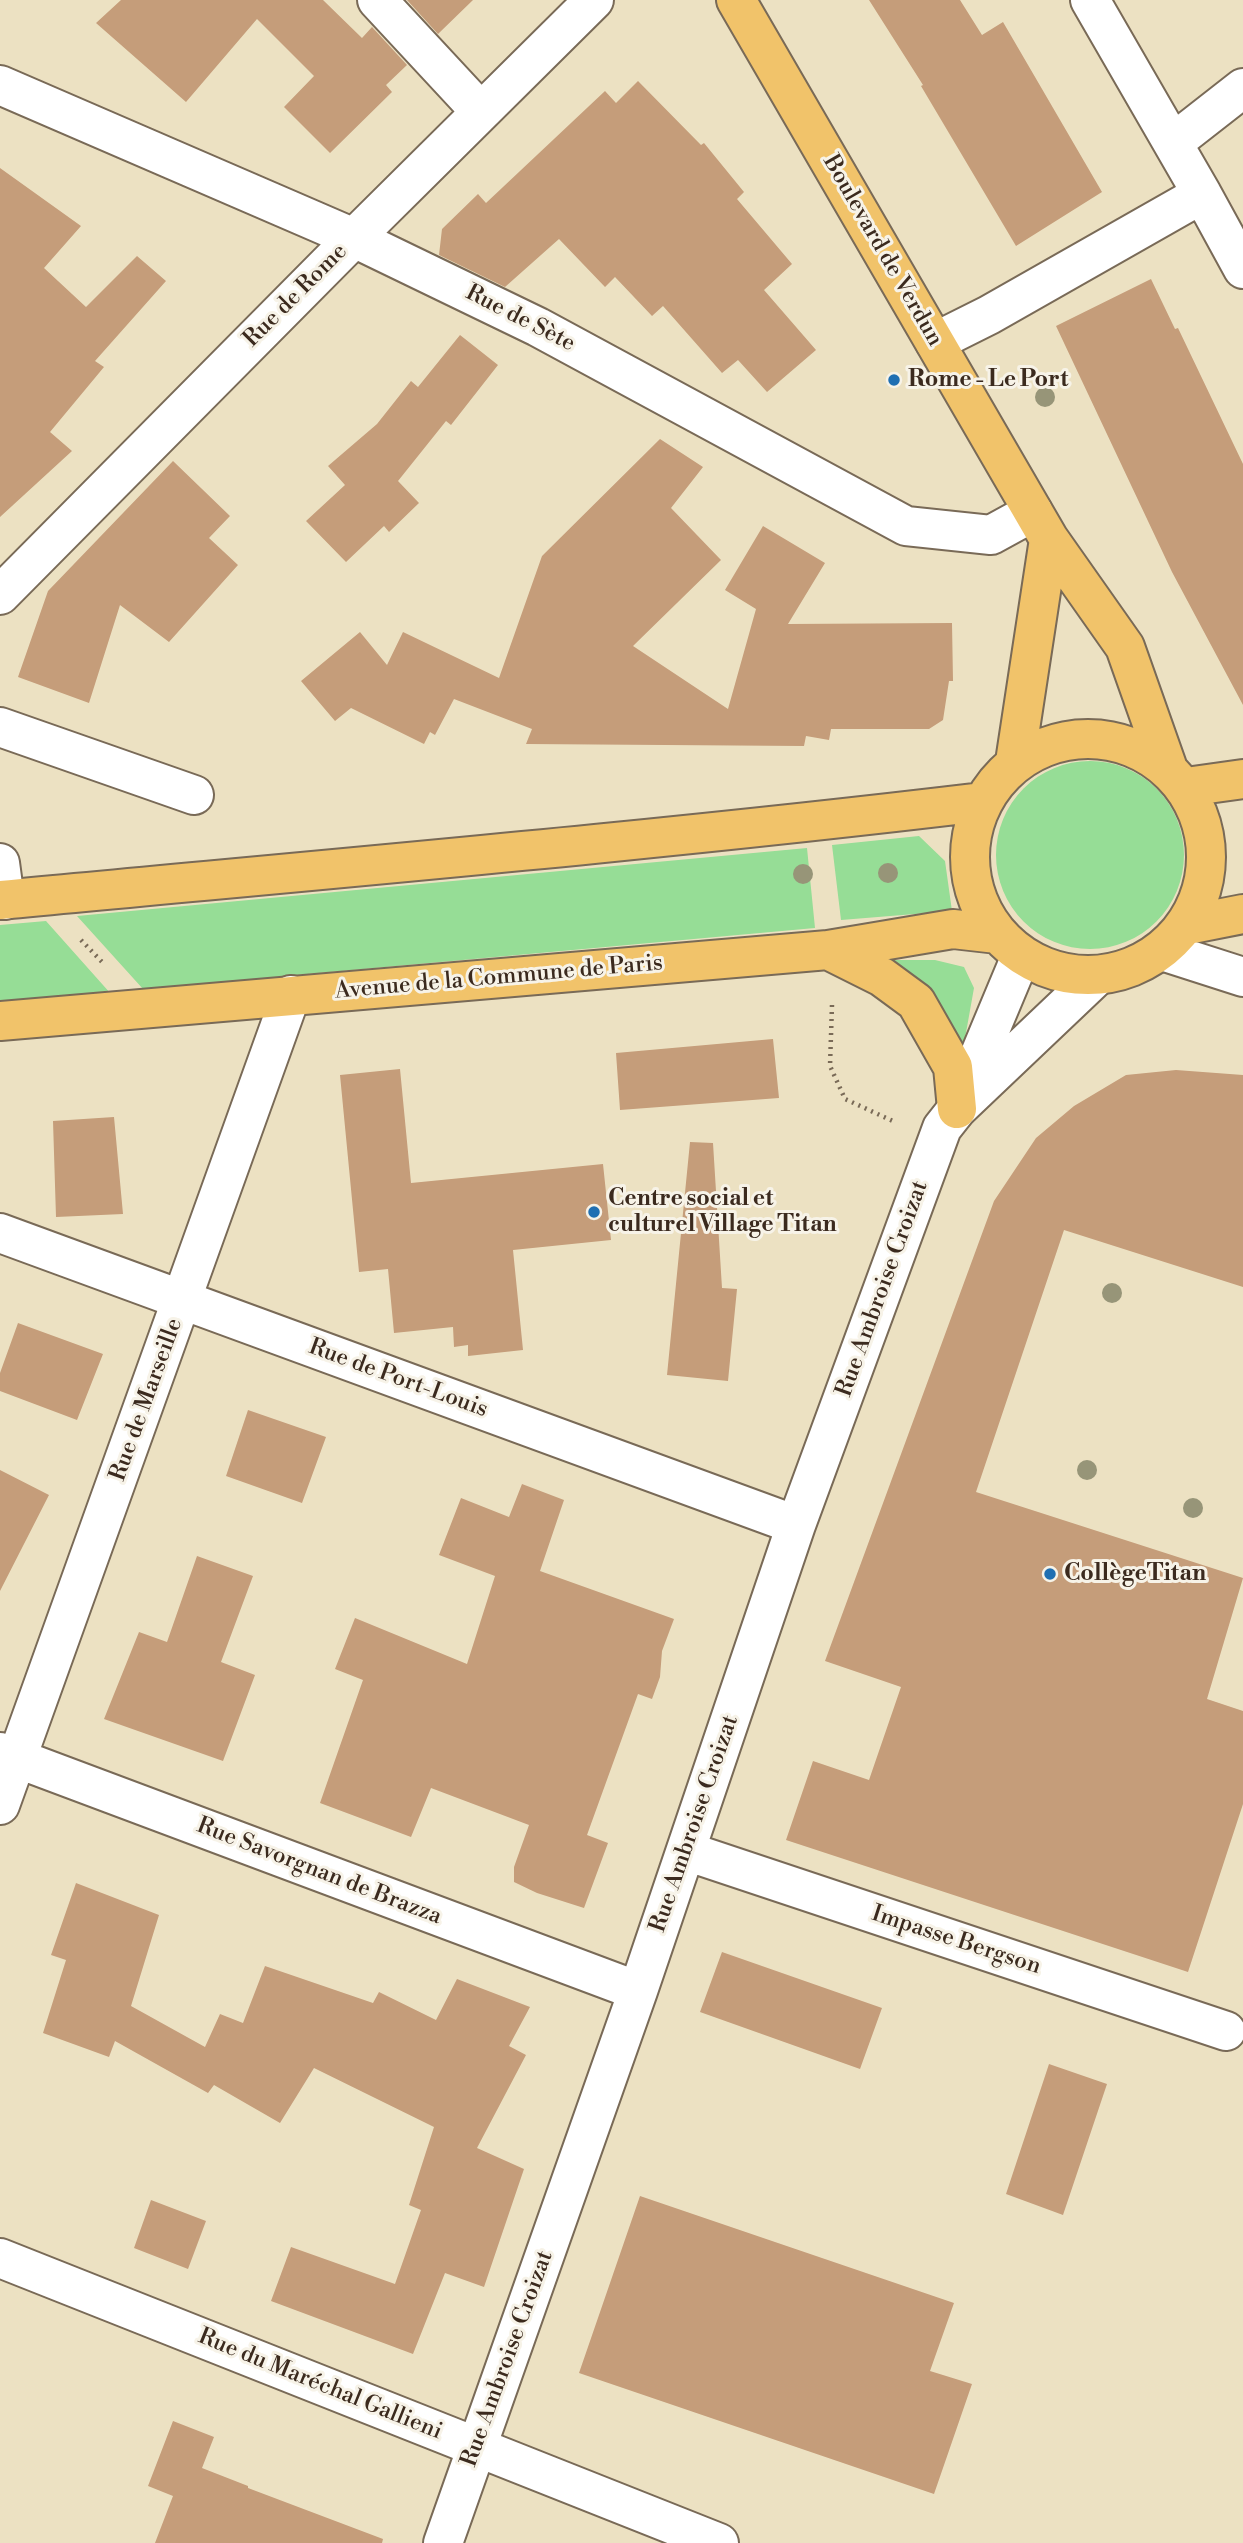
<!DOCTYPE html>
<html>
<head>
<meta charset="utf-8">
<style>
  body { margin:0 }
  canvas { display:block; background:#ece1c2 }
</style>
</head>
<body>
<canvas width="1243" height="2543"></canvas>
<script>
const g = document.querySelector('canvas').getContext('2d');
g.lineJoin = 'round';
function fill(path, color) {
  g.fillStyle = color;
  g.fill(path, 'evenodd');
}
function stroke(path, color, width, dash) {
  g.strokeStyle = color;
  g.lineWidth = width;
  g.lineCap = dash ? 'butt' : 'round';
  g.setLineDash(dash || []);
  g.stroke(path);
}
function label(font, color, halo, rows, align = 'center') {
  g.font = font + ' "Libre Bodoni",serif';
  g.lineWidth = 6;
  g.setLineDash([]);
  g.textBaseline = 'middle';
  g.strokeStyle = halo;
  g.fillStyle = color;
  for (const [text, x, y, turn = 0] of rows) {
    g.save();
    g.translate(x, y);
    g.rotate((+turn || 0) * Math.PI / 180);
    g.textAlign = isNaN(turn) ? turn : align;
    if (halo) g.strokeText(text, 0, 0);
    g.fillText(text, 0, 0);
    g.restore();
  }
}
fill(new Path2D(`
  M996 855a94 94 0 1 1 188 0a94 94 0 1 1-188 0Z
  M 919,836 L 945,861 L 952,911 L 841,920 L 832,845 Z
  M 807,848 L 815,928 L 143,989 L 77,916 Z
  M 46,921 L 111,994 L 0,1005 L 0,925 Z
  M 887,960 L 935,960 L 964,967 L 974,988 L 962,1055 Z`), '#96dd96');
fill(new Path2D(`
  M 121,0 L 323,0 L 362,38 L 372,27 L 407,65 L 386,85 L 392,92 L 330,153 L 284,107 L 314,76 L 257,19 L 186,102 L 96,23 Z
  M 407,0 L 473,0 L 438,34 Z
  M 869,0 L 960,0 L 982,35 L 1003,22 L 1102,192 L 1016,246 L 921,86 L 923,85 Z
  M 638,81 L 701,145 L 704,143 L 744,192 L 737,199 L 792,264 L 764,290 L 816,350 L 767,392 L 738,360 L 722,373 L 663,306 L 652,316 L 615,277 L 605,287 L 559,239 L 505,287 L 439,255 L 442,229 L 478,194 L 486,203 L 605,91 L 616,103 Z
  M 0,168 L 81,226 L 44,268 L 86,307 L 137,256 L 166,281 L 95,361 L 104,367 L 50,432 L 72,451 L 0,517 Z
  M 1151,279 L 1175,329 L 1178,328 L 1243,464 L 1243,705 L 1172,572 L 1056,326 Z
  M 460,335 L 498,365 L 451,425 L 446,421 L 398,481 L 419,503 L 389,532 L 384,526 L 346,562 L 306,521 L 345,485 L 328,466 L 377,424 L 411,381 L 418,387 Z
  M 660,439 L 703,467 L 671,508 L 721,560 L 633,646 L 728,709 L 756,609 L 725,590 L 763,526 L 825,563 L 788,624 L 952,623 L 953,681 L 949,681 L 943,720 L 929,729 L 831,729 L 829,740 L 806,736 L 804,746 L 526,744 L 532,729 L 454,699 L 435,735 L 430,732 L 424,744 L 351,708 L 335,721 L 301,681 L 360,632 L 387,665 L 403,632 L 499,678 L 542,556 Z
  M 173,461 L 230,516 L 209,538 L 238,565 L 169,642 L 120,605 L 89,703 L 18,677 L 48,591 Z
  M 773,1039 L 779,1098 L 620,1110 L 616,1053 Z
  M 400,1069 L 411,1183 L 603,1164 L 611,1240 L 513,1250 L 523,1350 L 468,1356 L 468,1345 L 454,1347 L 453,1327 L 394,1333 L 388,1269 L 359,1272 L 340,1075 Z
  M 1176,1070 L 1243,1075 L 1243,1287 L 1064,1230 L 976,1492 L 1243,1578 L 1207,1699 L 1243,1711 L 1243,1804 L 1188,1972 L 786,1840 L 813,1761 L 869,1780 L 901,1687 L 825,1661 L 994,1201 L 1036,1138 L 1074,1106 L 1126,1075 Z
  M 114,1117 L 123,1214 L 56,1217 L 53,1121 Z
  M 690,1142 L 713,1143 L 722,1288 L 737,1289 L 728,1381 L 667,1375 Z
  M 18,1323 L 103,1354 L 77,1420 L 0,1391 L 0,1373 Z
  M 248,1410 L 326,1437 L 302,1503 L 226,1476 Z
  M 0,1470 L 49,1495 L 0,1591 Z
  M 522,1484 L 564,1500 L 540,1571 L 674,1619 L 662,1651 L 660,1677 L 652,1699 L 638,1694 L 587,1835 L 608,1843 L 584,1908 L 537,1893 L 514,1882 L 514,1867 L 529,1825 L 431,1788 L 411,1837 L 320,1803 L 363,1680 L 335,1669 L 355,1618 L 467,1664 L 495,1576 L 439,1555 L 461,1498 L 509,1517 Z
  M 197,1556 L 253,1576 L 221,1662 L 255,1675 L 223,1761 L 104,1719 L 139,1632 L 167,1642 Z
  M 76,1883 L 159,1915 L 131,2006 L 205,2047 L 220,2014 L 243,2023 L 265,1966 L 373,2003 L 379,1992 L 436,2020 L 457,1979 L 530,2007 L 509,2046 L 526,2055 L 477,2148 L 524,2169 L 484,2287 L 445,2273 L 413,2354 L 271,2301 L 291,2247 L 395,2284 L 421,2210 L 409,2205 L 434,2127 L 314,2068 L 280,2123 L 214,2085 L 208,2093 L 115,2041 L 109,2057 L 43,2033 L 66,1960 L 51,1955 Z
  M 722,1952 L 882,2008 L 860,2069 L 700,2012 Z
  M 1049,2064 L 1107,2084 L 1063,2215 L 1006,2194 Z
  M 640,2196 L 954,2303 L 930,2371 L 972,2384 L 934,2494 L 579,2373 Z
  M 151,2200 L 206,2221 L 188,2269 L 134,2248 Z
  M 173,2421 L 214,2437 L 202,2468 L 248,2486 L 248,2488 L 383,2539 L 382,2543 L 155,2543 L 173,2496 L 148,2486 Z`), '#c59d7a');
const minor = new Path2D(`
  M 377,0 L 481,112
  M 1090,0 L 1202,194
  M 0,85 L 354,238 L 538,327 L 906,526 L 991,535 L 1033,512
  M 1174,142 L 1243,88
  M 935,342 L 989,315 L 1202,194 L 1243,269
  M 0,595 L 354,238 L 594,0
  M 0,727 L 194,795
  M 0,863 L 5,900
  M 1162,951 L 1243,977
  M 962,1097 L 1021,956
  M 0,1233 L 796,1525
  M 0,1752 L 638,1991
  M 0,1805 L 291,995
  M 686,1851 L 1226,2031
  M 0,2258 L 719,2543
  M 443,2543 L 638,1991 L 796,1525 L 942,1128 L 957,1109 L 1097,976`);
const major = new Path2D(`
  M 736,0 L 1049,539 L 1125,647 L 1167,766
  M970 857a118 118 0 1 1 236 0a118 118 0 1 1-236 0Z
  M 1015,762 L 1049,539
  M 1186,787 L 1243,779
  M 0,900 C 328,869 656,841 982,802
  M 1187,925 L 1243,914
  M 828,950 L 882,977 L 916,1002 L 953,1067 L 957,1109
  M 0,1021 L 828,950 L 953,929 L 997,934`);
stroke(minor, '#796a57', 42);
stroke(major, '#796a57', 42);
stroke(new Path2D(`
  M 81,940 L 104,964
  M 832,1005 L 830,1066 L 845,1099 L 895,1122`), '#796a57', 4.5, [2, 5]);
stroke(minor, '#fff', 38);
stroke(major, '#f1c36a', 38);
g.fillStyle = '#979578';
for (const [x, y] of [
  [1045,397],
  [888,873],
  [803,874],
  [1112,1293],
  [1087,1470],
  [1193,1508]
]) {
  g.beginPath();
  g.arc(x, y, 10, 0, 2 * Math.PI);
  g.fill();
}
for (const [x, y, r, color] of [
  [894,380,7,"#1f6fb2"],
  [594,1212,7,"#1f6fb2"],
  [1050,1574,7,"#1f6fb2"]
]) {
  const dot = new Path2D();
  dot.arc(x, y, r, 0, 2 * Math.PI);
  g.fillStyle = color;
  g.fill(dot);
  stroke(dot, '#f7f3e8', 2.5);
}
label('23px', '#3b2a1e', '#f7f3e8', [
  ["Boulevard de Verdun",882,251,60],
  ["Rue de Rome",296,296,-45],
  ["Rue de Sète",520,319,27],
  ["Avenue de la Commune de Paris",499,978,-5],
  ["Rue Ambroise Croizat",883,1289,-70],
  ["Rue de Port-Louis",398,1379,20],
  ["Rue de Marseille",147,1400,-70],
  ["Rue Ambroise Croizat",695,1824,-71],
  ["Rue Savorgnan de Brazza",319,1872,21],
  ["Impasse Bergson",956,1941,18],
  ["Rue Ambroise Croizat",508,2359,-70],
  ["Rue du Maréchal Gallieni",320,2385,22]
]);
label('bold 23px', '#3b2a1e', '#f7f3e8', [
  ["Rome - Le Port",908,380],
  ["Centre social et",608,1199],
  ["culturel Village Titan",608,1225],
  ["CollègeTitan",1064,1574]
], 'left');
</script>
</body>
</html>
